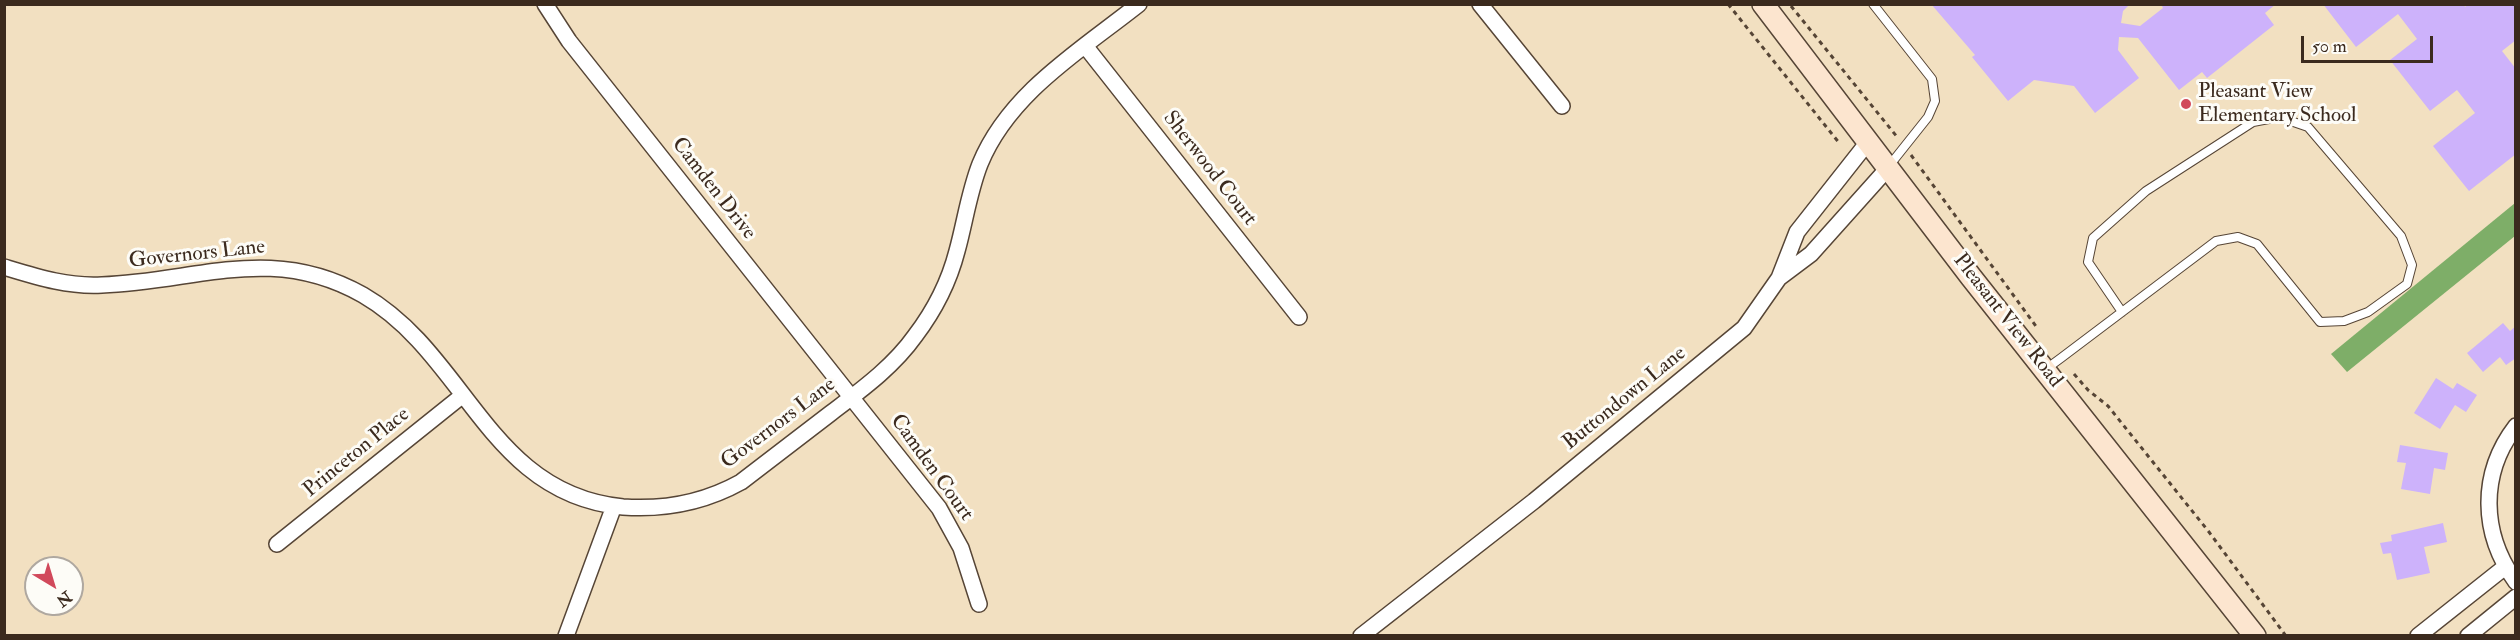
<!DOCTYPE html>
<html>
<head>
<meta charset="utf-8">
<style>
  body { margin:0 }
  #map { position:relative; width:2520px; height:640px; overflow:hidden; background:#f2e0c1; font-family:"IM FELL Double Pica",serif }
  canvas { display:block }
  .frame { position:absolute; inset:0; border:6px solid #3b2a1e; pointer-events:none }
  .north { position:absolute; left:24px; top:556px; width:60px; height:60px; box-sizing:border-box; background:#fdfcf7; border:2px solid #afa8a0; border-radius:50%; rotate:142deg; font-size:16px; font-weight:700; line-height:24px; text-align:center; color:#3b2a1e }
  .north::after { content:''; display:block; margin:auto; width:21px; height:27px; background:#d1495b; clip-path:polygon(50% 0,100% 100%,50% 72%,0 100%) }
  .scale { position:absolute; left:2301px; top:36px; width:132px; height:27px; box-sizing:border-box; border:3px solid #3b2a1e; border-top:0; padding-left:8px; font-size:18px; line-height:21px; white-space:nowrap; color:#3b2a1e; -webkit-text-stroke:4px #fdfcf7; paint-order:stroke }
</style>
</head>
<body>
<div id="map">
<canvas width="2520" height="640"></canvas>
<div class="frame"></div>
<div class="north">N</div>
<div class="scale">50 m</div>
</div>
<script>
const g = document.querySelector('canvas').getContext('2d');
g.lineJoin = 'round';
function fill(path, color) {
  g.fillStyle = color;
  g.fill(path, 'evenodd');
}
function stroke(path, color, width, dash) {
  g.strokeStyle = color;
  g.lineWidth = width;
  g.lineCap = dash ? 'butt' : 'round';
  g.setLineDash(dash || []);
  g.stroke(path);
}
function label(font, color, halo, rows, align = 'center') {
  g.font = font + ' "IM FELL Double Pica",serif';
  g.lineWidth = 6;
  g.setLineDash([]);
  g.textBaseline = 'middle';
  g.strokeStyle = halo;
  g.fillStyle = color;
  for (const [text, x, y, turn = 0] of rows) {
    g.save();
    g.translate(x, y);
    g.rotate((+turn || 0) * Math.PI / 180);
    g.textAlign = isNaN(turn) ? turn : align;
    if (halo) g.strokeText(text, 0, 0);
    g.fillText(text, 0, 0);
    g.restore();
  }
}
fill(new Path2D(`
  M 2515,203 L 2515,236 L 2347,372 L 2331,354 Z`), '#7eae68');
fill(new Path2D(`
  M 1931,4 L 2130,4 L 2123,11 L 2121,23 L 2140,26 L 2163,8 L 2161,4 L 2276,4 L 2265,13 L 2274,25 L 2207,78 L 2202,72 L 2179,90 L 2138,38 L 2119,37 L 2118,50 L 2139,78 L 2095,113 L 2074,86 L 2034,80 L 2008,101 L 1972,57 L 1975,55 Z
  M 2323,4 L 2464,4 L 2465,7 L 2468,4 L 2516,4 L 2516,40 L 2502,51 L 2516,69 L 2516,154 L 2469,191 L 2433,146 L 2475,113 L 2457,90 L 2430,111 L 2390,60 L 2417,39 L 2398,14 L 2356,47 Z
  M 2503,323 L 2510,331 L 2516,326 L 2516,358 L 2506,365 L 2500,357 L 2483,372 L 2467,353 Z
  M 2436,378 L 2453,389 L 2457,383 L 2477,395 L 2466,412 L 2455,405 L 2440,429 L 2414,413 Z
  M 2400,445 L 2448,453 L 2445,470 L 2434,468 L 2430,494 L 2401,489 L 2406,463 L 2397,462 Z
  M 2443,523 L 2447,542 L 2424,547 L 2430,573 L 2397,580 L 2391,553 L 2383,554 L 2380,543 L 2392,541 L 2391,535 Z`), '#cdb2fb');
const service = new Path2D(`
  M 1873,4 L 1932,79 L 1935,101 L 1928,117 L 1889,166
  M 2046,369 L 2061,358 L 2216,241 L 2238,237 L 2257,244 L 2320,322 L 2344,321 L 2368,312 L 2407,284 L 2412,265 L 2401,236 L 2308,127 L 2279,117 L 2253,122 L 2146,191 L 2093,238 L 2088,262 L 2122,312`);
const minor = new Path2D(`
  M 545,4 L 569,41 L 939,508 L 961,548 L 979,604
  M 1480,4 L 1562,106
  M 1086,47 L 1299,317
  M 4,267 C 37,277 68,287 102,285 C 197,282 271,243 363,295 C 467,355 488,494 623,507 C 665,510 705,502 741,482 C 771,459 801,436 831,413 C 861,390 893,367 915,336 C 934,311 949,282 957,251 C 965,222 969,192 980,164 C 1009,93 1081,50 1139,4
  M 1779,278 L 1797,232 L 1868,142
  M 2516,426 C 2479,474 2481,534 2516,582
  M 277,544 L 463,395
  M 566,636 L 614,506
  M 1361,636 L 1534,501 L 1744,328 L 1779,278 L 1811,254 L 1888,168
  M 2418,636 L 2505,567
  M 2468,636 L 2516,597`);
const secondary = new Path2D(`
  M 1763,4 L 1971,277 L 2255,636`);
stroke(service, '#564536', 10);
stroke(minor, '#564536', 18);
stroke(secondary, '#564536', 24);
stroke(new Path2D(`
  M 1728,4 L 1840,144
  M 1791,6 L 1898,138
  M 1911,155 L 2038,329
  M 2074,374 L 2088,390 L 2108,406 L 2209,532 L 2286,636`), '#564536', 3, [4.5, 4.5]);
stroke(service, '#fff', 8);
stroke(minor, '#fff', 15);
stroke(secondary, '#fce5cf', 21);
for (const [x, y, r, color] of [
  [2186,104,6,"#d1495b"]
]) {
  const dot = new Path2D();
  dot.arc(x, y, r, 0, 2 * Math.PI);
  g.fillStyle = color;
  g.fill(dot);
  stroke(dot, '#fdfcf7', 2);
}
label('21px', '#3b2a1e', '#fdfcf7', [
  ["Pleasant View",2198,92],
  ["Elementary School",2198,116]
], 'left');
label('21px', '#3b2a1e', '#fdfcf7', [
  ["Sherwood Court",1209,169,52],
  ["Camden Drive",713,189,52],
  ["Governors Lane",197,255,-6],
  ["Pleasant View Road",2007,321,52],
  ["Buttondown Lane",1625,399,-39],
  ["Governors Lane",779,424,-37],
  ["Princeton Place",357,453,-39],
  ["Camden Court",931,468,54]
]);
</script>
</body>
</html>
